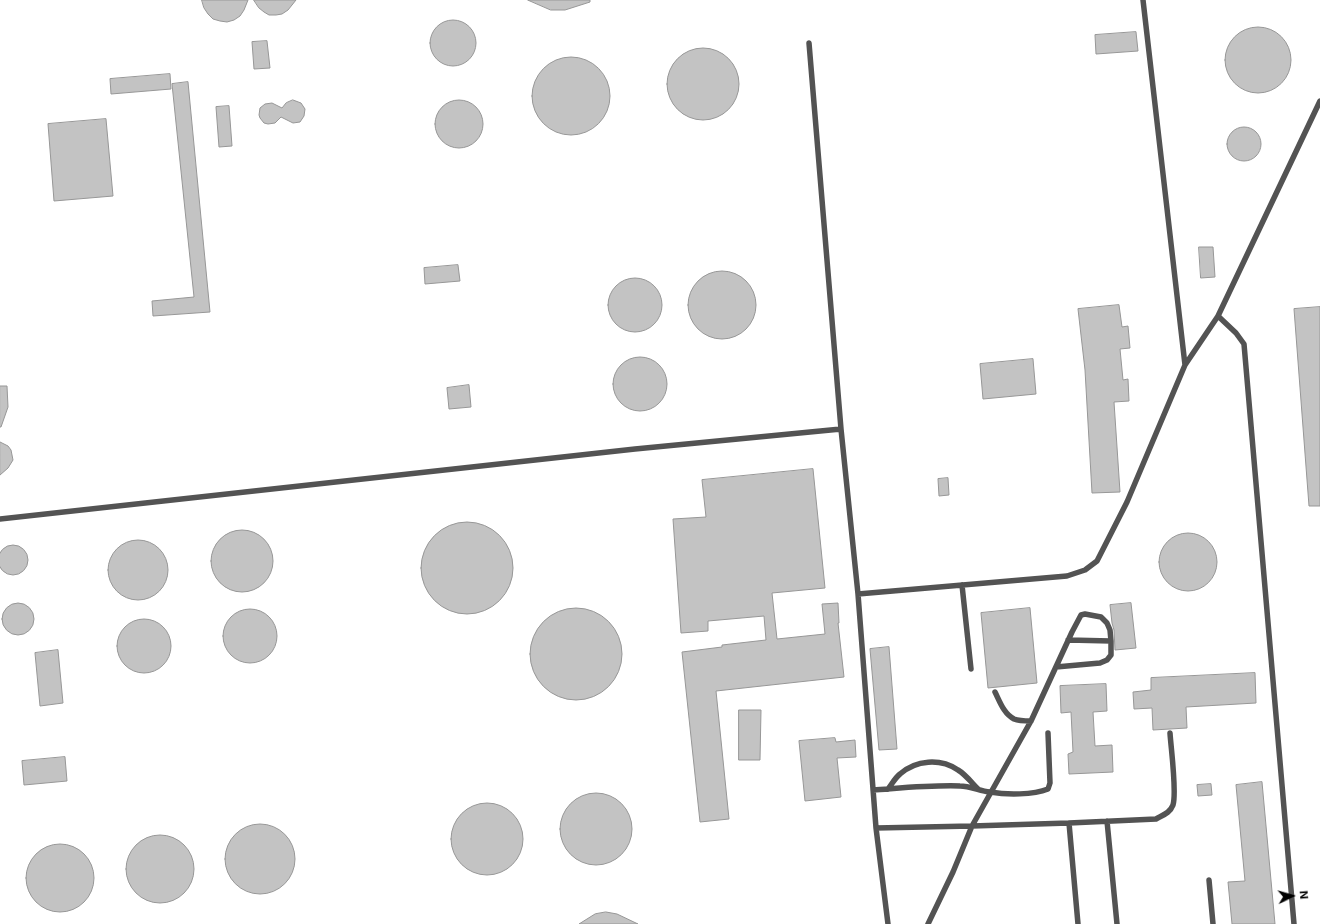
<!DOCTYPE html>
<html>
<head>
<meta charset="utf-8">
<style>
  body { margin:0 }
  #map { position:relative; width:1320px; height:924px; overflow:hidden; background:#fff; font-family:Inter,sans-serif }
  canvas { display:block }
  .north { position:absolute; left:1272px; top:876px; width:40px; height:40px; -webkit-text-stroke:3px #fff; paint-order:stroke; rotate:85deg; font-size:11px; font-weight:700; line-height:16px; text-align:center; color:#000 }
  .north::after { content:''; display:block; margin:auto; width:14px; height:18px; background:#000; clip-path:polygon(50% 0,100% 100%,50% 72%,0 100%) }
</style>
</head>
<body>
<div id="map">
<canvas width="1320" height="924"></canvas>
<div class="north">N</div>
</div>
<script>
const g = document.querySelector('canvas').getContext('2d');
g.lineJoin = 'round';
function fill(path, color) {
  g.fillStyle = color;
  g.fill(path, 'evenodd');
}
function stroke(path, color, width, dash) {
  g.strokeStyle = color;
  g.lineWidth = width;
  g.lineCap = dash ? 'butt' : 'round';
  g.setLineDash(dash || []);
  g.stroke(path);
}
const building = new Path2D(`
  M 202,0 L 248,0 L 244,10 L 240,16 L 234,20 L 227,22 L 220,21 L 213,19 L 208,14 L 204,8 Z
  M 254,0 L 296,0 L 288,10 L 282,14 L 276,15 L 269,15 L 264,12 L 259,8 Z
  M 528,0 L 590,0 L 590,2 L 565,10 L 551,10 Z
  M430 43a23 23 0 1 1 46 0a23 23 0 1 1-46 0Z
  M1225 60a33 33 0 1 1 66 0a33 33 0 1 1-66 0Z
  M 1136,32 L 1138,51 L 1096,54 L 1095,35 Z
  M 267,41 L 270,68 L 254,69 L 252,42 Z
  M667 84a36 36 0 1 1 72 0a36 36 0 1 1-72 0Z
  M532 96a39 39 0 1 1 78 0a39 39 0 1 1-78 0Z
  M 170,74 L 171,89 L 111,94 L 110,79 Z
  M 188,82 L 210,312 L 153,316 L 152,301 L 194,297 L 172,84 Z
  M 293,100 L 301,103 L 305,109 L 304,116 L 300,122 L 293,123 L 281,117 L 275,123 L 268,124 L 264,123 L 260,118 L 259,115 L 260,108 L 265,104 L 272,103 L 282,108 L 286,103 Z
  M435 124a24 24 0 1 1 48 0a24 24 0 1 1-48 0Z
  M 229,106 L 232,146 L 219,147 L 216,107 Z
  M 106,119 L 113,196 L 54,201 L 48,124 Z
  M1227 144a17 17 0 1 1 34 0a17 17 0 1 1-34 0Z
  M 1199,247 L 1213,247 L 1215,277 L 1201,278 Z
  M 458,265 L 460,281 L 425,284 L 424,268 Z
  M688 305a34 34 0 1 1 68 0a34 34 0 1 1-68 0Z
  M608 305a27 27 0 1 1 54 0a27 27 0 1 1-54 0Z
  M 1119,305 L 1122,327 L 1128,326 L 1130,348 L 1120,349 L 1123,380 L 1128,379 L 1129,401 L 1114,402 L 1120,492 L 1092,493 L 1085,370 L 1078,309 Z
  M 1320,307 L 1320,506 L 1309,506 L 1294,309 Z
  M613 384a27 27 0 1 1 54 0a27 27 0 1 1-54 0Z
  M 1033,359 L 1036,394 L 983,399 L 980,364 Z
  M 469,385 L 471,407 L 449,409 L 447,388 Z
  M 0,386 L 7,386 L 8,407 L 1,427 L 0,427 Z
  M 0,442 L 8,446 L 11,450 L 13,460 L 8,468 L 0,475 Z
  M 813,469 L 825,588 L 772,593 L 777,639 L 825,634 L 822,604 L 838,603 L 839,623 L 838,623 L 844,677 L 716,691 L 729,819 L 700,822 L 682,652 L 722,647 L 722,645 L 766,640 L 764,616 L 708,621 L 708,631 L 681,633 L 673,519 L 706,517 L 702,480 Z
  M 948,478 L 949,495 L 939,496 L 938,479 Z
  M421 568a46 46 0 1 1 92 0a46 46 0 1 1-92 0Z
  M211 561a31 31 0 1 1 62 0a31 31 0 1 1-62 0Z
  M1159 562a29 29 0 1 1 58 0a29 29 0 1 1-58 0Z
  M108 570a30 30 0 1 1 60 0a30 30 0 1 1-60 0Z
  M-2 560a15 15 0 1 1 30 0a15 15 0 1 1-30 0Z
  M2 619a16 16 0 1 1 32 0a16 16 0 1 1-32 0Z
  M 1131,603 L 1136,648 L 1115,650 L 1114,630 L 1112,623 L 1110,605 Z
  M530 654a46 46 0 1 1 92 0a46 46 0 1 1-92 0Z
  M 1030,608 L 1037,683 L 988,688 L 981,613 Z
  M223 636a27 27 0 1 1 54 0a27 27 0 1 1-54 0Z
  M117 646a27 27 0 1 1 54 0a27 27 0 1 1-54 0Z
  M 889,647 L 897,749 L 879,750 L 870,649 Z
  M 58,650 L 63,703 L 40,706 L 35,653 Z
  M 1255,673 L 1256,703 L 1186,707 L 1187,728 L 1153,730 L 1152,708 L 1134,709 L 1133,692 L 1151,690 L 1151,678 Z
  M 1106,684 L 1107,711 L 1093,712 L 1095,746 L 1112,745 L 1113,772 L 1069,774 L 1068,754 L 1073,752 L 1071,712 L 1061,713 L 1060,686 Z
  M 739,710 L 761,710 L 760,760 L 739,760 Z
  M 835,738 L 836,742 L 855,740 L 856,757 L 837,758 L 841,797 L 805,801 L 799,741 Z
  M 65,757 L 67,781 L 24,785 L 22,761 Z
  M 1262,782 L 1275,924 L 1232,924 L 1228,882 L 1245,881 L 1236,785 Z
  M 1211,784 L 1212,795 L 1198,796 L 1197,785 Z
  M560 829a36 36 0 1 1 72 0a36 36 0 1 1-72 0Z
  M451 839a36 36 0 1 1 72 0a36 36 0 1 1-72 0Z
  M225 859a35 35 0 1 1 70 0a35 35 0 1 1-70 0Z
  M126 869a34 34 0 1 1 68 0a34 34 0 1 1-68 0Z
  M26 878a34 34 0 1 1 68 0a34 34 0 1 1-68 0Z
  M 606,912 L 617,914 L 638,924 L 579,924 L 595,914 Z`);
fill(building, '#c3c3c3');
stroke(building, '#979797', 1);
stroke(new Path2D(`
  M 809,43 L 841,429 L 858,594 L 876,828 L 888,924
  M 1218,316 L 1320,101
  M 1185,365 L 1218,316 L 1236,333 L 1244,344 L 1294,924
  M 0,519 L 635,449 L 841,429
  M 962,585 L 971,669
  M 858,594 L 1067,576 L 1085,570 L 1097,561 L 1127,502 L 1185,365 L 1143,0
  M 1068,640 L 1111,641
  M 995,692 C 1000,702 1004,714 1014,719 C 1019,721 1026,721 1031,721
  M 888,789 C 892,784 895,778 900,774 C 916,760 940,758 958,770 C 965,774 972,783 978,789
  M 873,790 C 902,788 931,785 960,786 C 970,786 980,791 990,792 C 1007,795 1033,795 1048,789 L 1050,783 L 1048,733
  M 1107,821 L 1117,924
  M 1069,823 L 1156,819 C 1163,815 1170,813 1173,805 C 1177,792 1171,749 1170,733
  M 876,828 L 972,826 L 1069,823 L 1078,924
  M 1209,880 L 1213,924
  M 928,924 L 953,872 L 972,826 L 1031,721 L 1072,632 L 1081,615 L 1085,614 L 1101,617 L 1107,623 L 1110,630 L 1111,641 L 1111,655 L 1107,660 L 1100,663 L 1056,667`), '#535353', 5.5);
</script>
</body>
</html>
